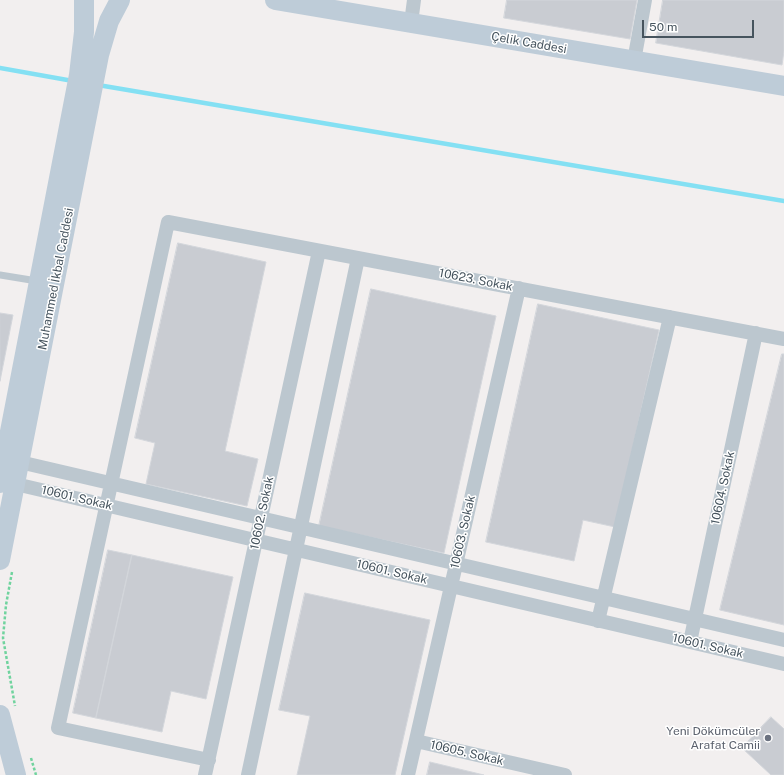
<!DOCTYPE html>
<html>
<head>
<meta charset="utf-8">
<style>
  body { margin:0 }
  #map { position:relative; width:784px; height:775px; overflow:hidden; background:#f2efef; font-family:"Public Sans",sans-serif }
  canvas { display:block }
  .scale { position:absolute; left:642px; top:20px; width:112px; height:18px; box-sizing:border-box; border:2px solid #46545e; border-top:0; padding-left:5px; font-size:12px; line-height:14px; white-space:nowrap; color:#46545e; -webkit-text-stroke:3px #fff; paint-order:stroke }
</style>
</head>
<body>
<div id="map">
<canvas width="784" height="775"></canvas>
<div class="scale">50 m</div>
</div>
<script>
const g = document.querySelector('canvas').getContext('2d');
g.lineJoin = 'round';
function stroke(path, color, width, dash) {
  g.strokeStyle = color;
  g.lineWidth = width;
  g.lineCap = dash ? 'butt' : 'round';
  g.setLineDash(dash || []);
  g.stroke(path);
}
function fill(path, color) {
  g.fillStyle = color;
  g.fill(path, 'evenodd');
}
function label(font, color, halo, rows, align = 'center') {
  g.font = font + ' "Public Sans",sans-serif';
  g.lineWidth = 3;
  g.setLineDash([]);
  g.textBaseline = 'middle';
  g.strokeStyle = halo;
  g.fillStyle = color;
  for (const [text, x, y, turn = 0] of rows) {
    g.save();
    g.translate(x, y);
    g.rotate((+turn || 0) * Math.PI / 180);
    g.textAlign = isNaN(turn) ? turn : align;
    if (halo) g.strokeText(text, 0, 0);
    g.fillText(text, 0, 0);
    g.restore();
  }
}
stroke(new Path2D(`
  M 0,68 L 73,81
  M 98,85 L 784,201`), '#84e0f3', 4.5);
const building = new Path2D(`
  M 507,0 L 637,0 L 630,39 L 504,18 Z
  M 663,0 L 784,0 L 784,51 L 782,65 L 656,43 Z
  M 178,243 L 266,262 L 225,451 L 258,459 L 247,506 L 146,484 L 155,443 L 135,438 Z
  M 371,289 L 496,316 L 444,553 L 319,526 Z
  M 538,304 L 659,330 L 615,527 L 583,520 L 574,561 L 486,542 Z
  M 0,313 L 13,315 L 0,381 Z
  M 782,354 L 784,354 L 784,625 L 720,610 Z
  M 108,550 L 132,555 L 96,718 L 73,713 Z
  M 132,555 L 233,577 L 206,699 L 171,691 L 162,732 L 96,718 Z
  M 305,593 L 430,620 L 395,775 L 297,775 L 310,716 L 279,710 Z
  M 771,717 L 784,729 L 784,775 L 771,775 L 742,748 Z
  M 430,762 L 484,775 L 427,775 Z`);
fill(building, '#c9ccd2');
stroke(building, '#d3d6db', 1);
stroke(new Path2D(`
  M 12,572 L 6,605 L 3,638 L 15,706
  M 31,758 L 36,775`), '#70d39e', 2.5, [3, 2]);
stroke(new Path2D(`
  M 0,275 L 37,281`), '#bcc7cf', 7);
stroke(new Path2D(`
  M 411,23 L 414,0
  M 634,61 L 645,0
  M 11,460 L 784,640
  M 7,482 L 784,664
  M 598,621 L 670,317
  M 690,642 L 756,333
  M 416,741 L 565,775
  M 209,760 L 58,728 L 168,222 L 784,339
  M 205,775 L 319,251
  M 248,775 L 358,258
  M 408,775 L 519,288`), '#bcc7cf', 14);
stroke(new Path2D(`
  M 275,0 L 784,86
  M 0,483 L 79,75 L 84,32 L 84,0
  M 0,560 L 99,55 L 109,21 L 120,0
  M 0,715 L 16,775`), '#beccd8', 20);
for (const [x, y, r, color] of [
  [768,738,4,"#6b7280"]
]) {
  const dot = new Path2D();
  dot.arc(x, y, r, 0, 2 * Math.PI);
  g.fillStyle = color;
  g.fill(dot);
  stroke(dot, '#fff', 1.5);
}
label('12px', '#46545e', '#fff', [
  ["Çelik Caddesi",529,43,10],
  ["Muhammed İkbal Caddesi",56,279,-79],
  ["10623. Sokak",476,280,11],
  ["10604. Sokak",723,488,-78],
  ["10601. Sokak",77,498,13],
  ["10602. Sokak",262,513,-78],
  ["10603. Sokak",463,532,-77],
  ["10601. Sokak",392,572,13],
  ["10601. Sokak",708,646,13],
  ["10605. Sokak",467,753,13]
]);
label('12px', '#5b616d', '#fff', [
  ["Yeni Dökümcüler",760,731],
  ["Arafat Camii",760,745]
], 'right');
</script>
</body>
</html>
